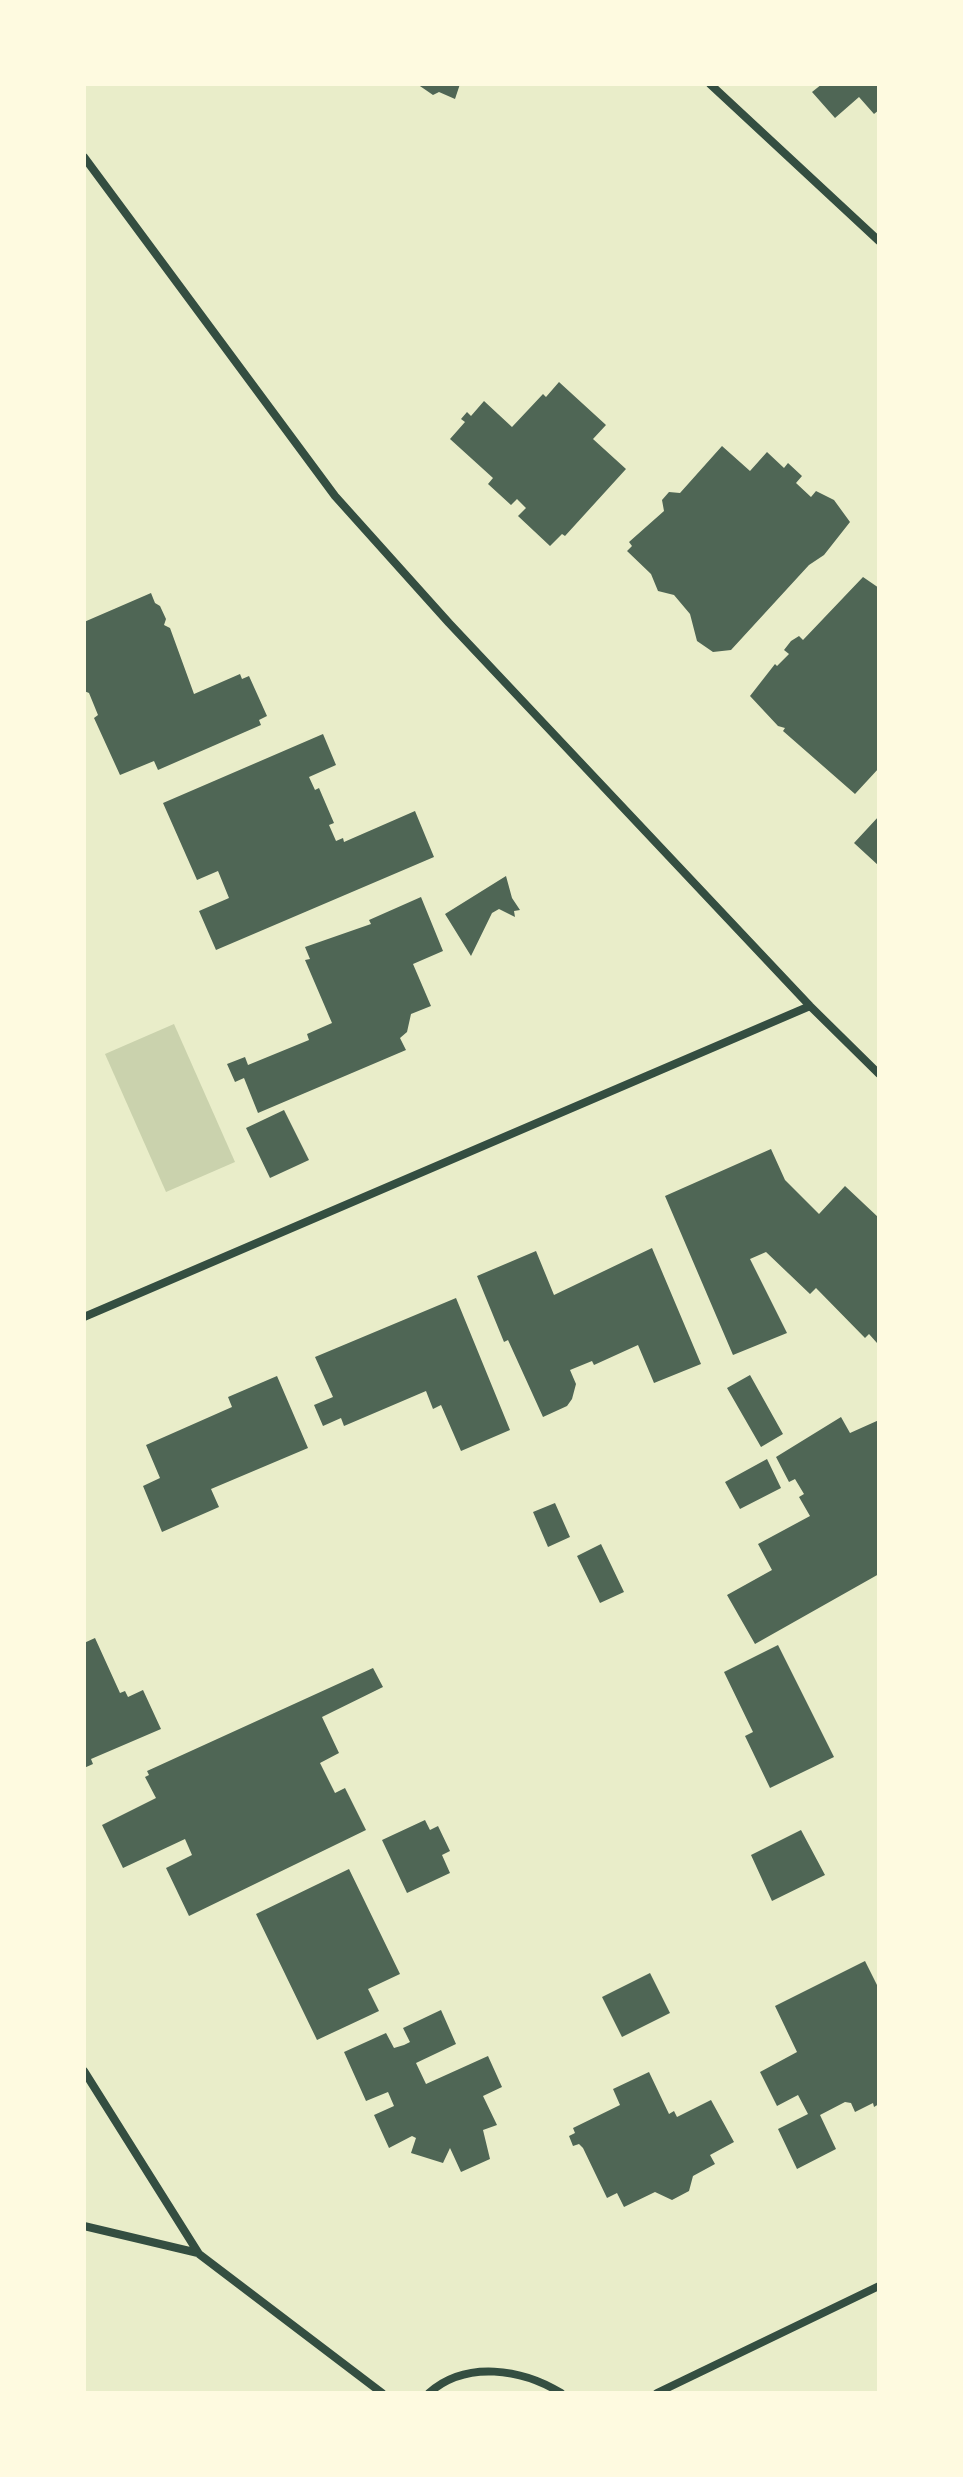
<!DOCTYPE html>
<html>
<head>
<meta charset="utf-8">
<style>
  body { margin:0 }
  #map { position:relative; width:963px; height:2477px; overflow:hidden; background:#e9edc9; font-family:"IBM Plex Sans",sans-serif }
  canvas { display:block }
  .frame { position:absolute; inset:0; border:86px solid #fefae0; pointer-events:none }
</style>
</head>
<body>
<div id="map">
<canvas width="963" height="2477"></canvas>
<div class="frame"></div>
</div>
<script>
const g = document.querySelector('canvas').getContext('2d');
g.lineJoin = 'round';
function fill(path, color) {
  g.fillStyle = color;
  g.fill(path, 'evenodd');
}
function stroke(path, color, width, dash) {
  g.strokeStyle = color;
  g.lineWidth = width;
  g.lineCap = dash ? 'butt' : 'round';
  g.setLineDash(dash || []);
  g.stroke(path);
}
fill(new Path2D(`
  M 174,1024 L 235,1162 L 166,1192 L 105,1054 Z`), '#cad2ad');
fill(new Path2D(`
  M 417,84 L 460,84 L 455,99 L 439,92 L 433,95 Z
  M 822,84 L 879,84 L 879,110 L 874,114 L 859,97 L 835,118 L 812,92 Z
  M 559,382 L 606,425 L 593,439 L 626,469 L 565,536 L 562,534 L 550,546 L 518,516 L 526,508 L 517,499 L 511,505 L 488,484 L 493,478 L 450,439 L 465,422 L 461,419 L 467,412 L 471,416 L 484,401 L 512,427 L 543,394 L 546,397 Z
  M 722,446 L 750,471 L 767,452 L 784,468 L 788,463 L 802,476 L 796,483 L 811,497 L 816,491 L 834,500 L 850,522 L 824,555 L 809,565 L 731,650 L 713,652 L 697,641 L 690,614 L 674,595 L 658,591 L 651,574 L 627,551 L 632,546 L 629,542 L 664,511 L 662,500 L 669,492 L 680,493 Z
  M 863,577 L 879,588 L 879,768 L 855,794 L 783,731 L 785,728 L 778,726 L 750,696 L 775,664 L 777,666 L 789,654 L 784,650 L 791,641 L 799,636 L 803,640 Z
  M 151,593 L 155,603 L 160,606 L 166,619 L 164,625 L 170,628 L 194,694 L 240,674 L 242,679 L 249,676 L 267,716 L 259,720 L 261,725 L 158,770 L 154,761 L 120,775 L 94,718 L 98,715 L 89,693 L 84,691 L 84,622 Z
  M 323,734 L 336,765 L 309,777 L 315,790 L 319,788 L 334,823 L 329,825 L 336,841 L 343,838 L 344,842 L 415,811 L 434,857 L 216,950 L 199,911 L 229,898 L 218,871 L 197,880 L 163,803 Z
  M 879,816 L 879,866 L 854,843 Z
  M 506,876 L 512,898 L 520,910 L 514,911 L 515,917 L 499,909 L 492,913 L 471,956 L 445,914 Z
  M 421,897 L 443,951 L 413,964 L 431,1006 L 411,1014 L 407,1032 L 400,1038 L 406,1050 L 258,1113 L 244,1078 L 235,1082 L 227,1064 L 245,1057 L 248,1065 L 309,1040 L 307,1034 L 332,1023 L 305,960 L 310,959 L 305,947 L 371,924 L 369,920 Z
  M 284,1110 L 309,1160 L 270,1178 L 246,1128 Z
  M 771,1149 L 785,1180 L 819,1214 L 845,1186 L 879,1218 L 877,1343 L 869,1334 L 865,1338 L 816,1288 L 810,1294 L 766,1252 L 750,1259 L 787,1333 L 733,1355 L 665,1196 Z
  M 652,1248 L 701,1364 L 654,1383 L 638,1345 L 594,1365 L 592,1361 L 570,1370 L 576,1384 L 572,1399 L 567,1406 L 543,1417 L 508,1340 L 504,1342 L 477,1276 L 536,1251 L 554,1295 Z
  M 456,1298 L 510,1430 L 461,1451 L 441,1405 L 433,1409 L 426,1391 L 344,1426 L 341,1418 L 323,1426 L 314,1405 L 333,1397 L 315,1357 Z
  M 750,1375 L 783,1434 L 761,1447 L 727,1388 Z
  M 277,1376 L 308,1448 L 211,1489 L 219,1507 L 162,1532 L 143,1486 L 160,1478 L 146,1445 L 232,1407 L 228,1397 Z
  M 841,1417 L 850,1433 L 879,1420 L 879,1574 L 755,1644 L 727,1595 L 772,1570 L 758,1544 L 810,1516 L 799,1497 L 804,1494 L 795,1479 L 789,1482 L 776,1457 Z
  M 767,1459 L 781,1488 L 740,1509 L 725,1482 Z
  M 555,1503 L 570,1537 L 548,1547 L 533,1512 Z
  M 601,1544 L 624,1592 L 600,1603 L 577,1556 Z
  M 95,1638 L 120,1693 L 125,1691 L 128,1697 L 143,1690 L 161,1729 L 91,1759 L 93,1764 L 84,1768 L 84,1643 Z
  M 778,1645 L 834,1757 L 770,1788 L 745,1736 L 753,1732 L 724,1672 Z
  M 373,1668 L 383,1687 L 322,1717 L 339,1753 L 320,1763 L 335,1793 L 345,1788 L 366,1830 L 189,1916 L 166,1868 L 192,1855 L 185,1839 L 123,1868 L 102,1825 L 156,1798 L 145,1777 L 149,1775 L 147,1771 Z
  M 425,1820 L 430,1830 L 438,1826 L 450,1851 L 442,1855 L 450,1873 L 407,1893 L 382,1840 Z
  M 801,1830 L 825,1875 L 772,1901 L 751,1855 Z
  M 349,1869 L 400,1974 L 368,1989 L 379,2011 L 317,2040 L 256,1914 Z
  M 865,1961 L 879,1989 L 879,2104 L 874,2107 L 873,2103 L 855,2112 L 851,2103 L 845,2102 L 820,2115 L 836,2149 L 797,2169 L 778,2129 L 808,2114 L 798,2095 L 777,2106 L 760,2072 L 797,2052 L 775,2006 Z
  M 650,1973 L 670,2013 L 622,2037 L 602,1997 Z
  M 441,2010 L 456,2044 L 416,2063 L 426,2084 L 488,2056 L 502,2087 L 483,2096 L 497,2125 L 483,2130 L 490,2159 L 461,2172 L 450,2148 L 443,2163 L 411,2153 L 416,2138 L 412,2136 L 389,2148 L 374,2115 L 394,2106 L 388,2092 L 366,2101 L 344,2052 L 386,2033 L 394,2048 L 404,2045 L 410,2042 L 403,2028 Z
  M 649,2072 L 669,2114 L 674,2111 L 677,2117 L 711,2100 L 734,2142 L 710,2155 L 715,2164 L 693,2176 L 689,2191 L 672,2200 L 655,2192 L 624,2207 L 617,2193 L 607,2198 L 583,2148 L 579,2144 L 573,2146 L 569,2136 L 575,2133 L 573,2128 L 620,2105 L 613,2089 Z`), '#4f6655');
stroke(new Path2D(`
  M 710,84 L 879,241
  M 84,157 L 335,496 L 449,623 L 810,1006 L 879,1074
  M 84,1317 L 810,1006
  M 84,2071 L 199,2254 L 382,2393
  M 84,2226 L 198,2253
  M 429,2393 C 466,2360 522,2369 561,2393
  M 657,2393 L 879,2286`), '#344e41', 8);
</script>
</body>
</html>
